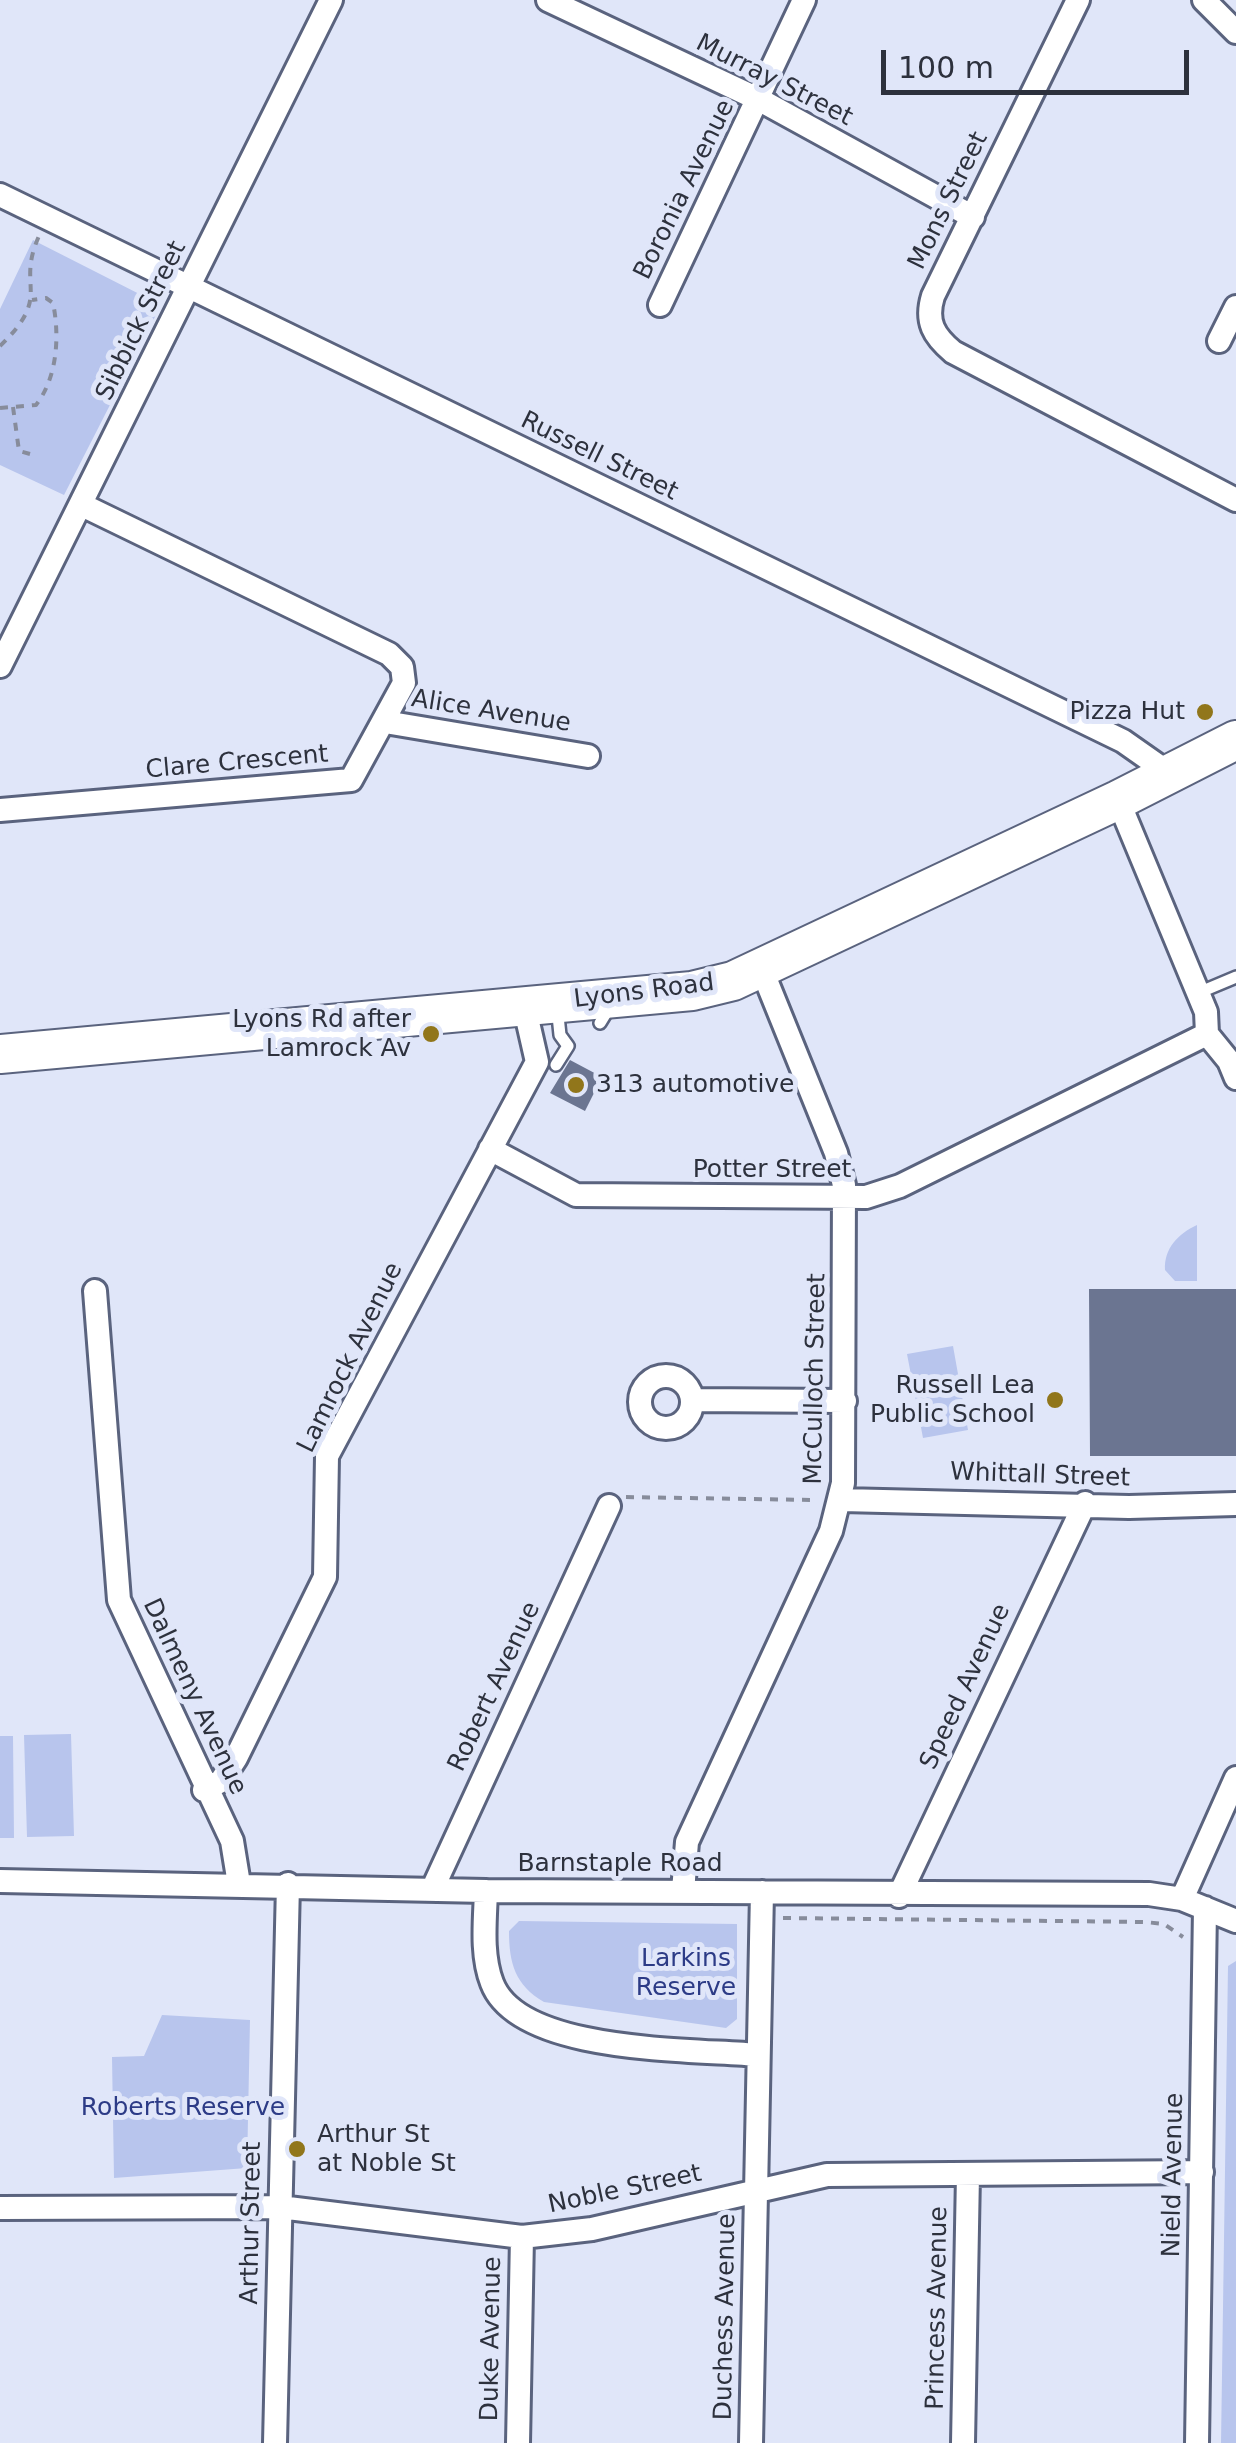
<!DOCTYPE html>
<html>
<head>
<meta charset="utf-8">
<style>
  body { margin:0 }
  #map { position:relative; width:1236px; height:2443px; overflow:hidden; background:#e0e6f9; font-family:"DejaVu Sans",sans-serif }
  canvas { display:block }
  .scale { position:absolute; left:881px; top:50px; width:308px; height:45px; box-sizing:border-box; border:5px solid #2d313d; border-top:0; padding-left:12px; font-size:30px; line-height:35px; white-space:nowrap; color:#2d313d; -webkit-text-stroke:8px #e0e6f9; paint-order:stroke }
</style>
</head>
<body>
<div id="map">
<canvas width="1236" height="2443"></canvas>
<div class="scale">100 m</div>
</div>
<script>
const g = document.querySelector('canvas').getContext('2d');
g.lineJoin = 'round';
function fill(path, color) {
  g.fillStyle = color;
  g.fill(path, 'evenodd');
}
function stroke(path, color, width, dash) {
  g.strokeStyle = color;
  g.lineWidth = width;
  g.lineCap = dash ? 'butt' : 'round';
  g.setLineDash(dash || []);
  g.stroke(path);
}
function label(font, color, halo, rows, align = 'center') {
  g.font = font + ' "DejaVu Sans",sans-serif';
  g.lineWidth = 10;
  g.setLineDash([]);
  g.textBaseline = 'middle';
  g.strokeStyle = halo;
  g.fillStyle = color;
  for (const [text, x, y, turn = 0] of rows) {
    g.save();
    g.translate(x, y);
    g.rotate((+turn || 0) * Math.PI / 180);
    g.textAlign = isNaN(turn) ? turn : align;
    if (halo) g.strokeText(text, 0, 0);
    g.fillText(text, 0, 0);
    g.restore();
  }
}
fill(new Path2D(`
  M 33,240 L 161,305 L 64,495 L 0,465 L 0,309 Z
  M 1197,1225 L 1197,1281 L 1175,1281 L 1165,1270 C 1164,1248 1178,1234 1197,1225 Z
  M 953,1346 L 968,1430 L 923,1438 L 907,1354 Z
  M 71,1734 L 74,1836 L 27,1837 L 24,1735 Z
  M 0,1736 L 13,1736 L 14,1838 L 0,1838 Z
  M 519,1921 L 737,1924 L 737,2019 L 726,2028 L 544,2002 C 515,1985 509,1963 509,1931 Z
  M 1236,1961 L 1236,2443 L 1221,2443 L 1228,1966 Z
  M 162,2015 L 250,2020 L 247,2168 L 114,2178 L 112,2057 L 144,2056 Z`), '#b8c5ed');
fill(new Path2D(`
  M 570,1060 L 602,1077 L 585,1111 L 550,1093 Z
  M 1089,1289 L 1236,1289 L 1236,1456 L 1090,1456 Z`), '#6b7591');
const lane = new Path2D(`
  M 1198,993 L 1236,977
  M 600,1023 L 611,1005
  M 556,1065 L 568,1046 L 560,1035 L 557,1006`);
const street = new Path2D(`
  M 548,0 L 760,100 L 973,217
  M 1078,0 L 933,296 C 925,322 934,336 953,352 L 1236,500
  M 1204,0 L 1236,32
  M 0,195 L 1123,741 L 1170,774
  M 660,305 L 804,0
  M 1219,341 L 1236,307
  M 0,666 L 331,0
  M 385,722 L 588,756
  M 1118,800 L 1206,1012 L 1207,1034 L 1229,1061 L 1236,1078
  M 0,810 L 351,780 L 404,683 L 402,667 L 389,654 L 82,505
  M 490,1149 L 576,1195 L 866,1197 L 900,1186 L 1207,1034
  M 95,1291 L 119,1600 L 232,1841 L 239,1884
  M640 1402a26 26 0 1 1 52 0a26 26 0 1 1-52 0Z
  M 692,1400 L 845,1401
  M 842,1500 L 1129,1507 L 1236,1504
  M 204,1790 L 221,1781 L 236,1758 L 325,1577 L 327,1456 L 537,1062 L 524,1005
  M 0,1881 L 486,1891 L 1149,1894 L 1182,1899 L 1236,1921
  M 432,1890 L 609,1506
  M 486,1891 C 485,1921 481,1955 492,1983 C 519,2054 693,2049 758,2055
  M 683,1891 L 687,1842 L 831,1531 L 843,1483 L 844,1185 L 836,1153 L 762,970
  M 899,1896 L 1085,1503
  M 1182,1899 L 1236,1778
  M 0,2208 L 280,2207 L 522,2237 L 592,2229 L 827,2175 L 1202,2172
  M 275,2443 L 288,1884
  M 518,2443 L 522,2237
  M 751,2443 L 762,1892
  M 963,2443 L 968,2174
  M 1197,2443 L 1205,1908`);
const primary = new Path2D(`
  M 0,1054 L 692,991 L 733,981 L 1118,800 L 1236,740`);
stroke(lane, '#5a637e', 16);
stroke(street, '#5a637e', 28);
stroke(primary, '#5a637e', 42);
stroke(new Path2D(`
  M 0,346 C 54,294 15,289 39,236
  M 13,407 L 19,451 L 30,454
  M 0,408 L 36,405 C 57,378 60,337 53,303 L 46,298 L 32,300
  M 626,1497 L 817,1500
  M 783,1918 L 1145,1922 L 1164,1924 L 1183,1937`), '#878c9b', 4, [8, 8]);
stroke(lane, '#fff', 11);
stroke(street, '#fff', 22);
stroke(primary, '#fff', 38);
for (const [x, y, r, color] of [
  [1205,712,10,"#91761b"],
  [431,1034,10,"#91761b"],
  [576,1085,10,"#91761b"],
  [1055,1400,10,"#91761b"],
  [297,2149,10,"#91761b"]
]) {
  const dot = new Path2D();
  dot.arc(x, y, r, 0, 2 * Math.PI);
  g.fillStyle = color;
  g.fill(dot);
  stroke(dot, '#e0e6f9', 4);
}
label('25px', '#2d313d', '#e0e6f9', [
  ["Murray Street",774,81,27],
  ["Boronia Avenue",685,190,-64],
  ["Mons Street",949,201,-64],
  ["Sibbick Street",142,321,-64],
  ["Russell Street",599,457,26],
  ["Alice Avenue",491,712,9],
  ["Clare Crescent",237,763,-5],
  ["Lyons Road",644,992,-7],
  ["Potter Street",772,1170],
  ["Lamrock Avenue",351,1358,-64],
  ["McCulloch Street",816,1379,-89],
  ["Whittall Street",1040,1476,2],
  ["Robert Avenue",495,1687,-65],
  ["Speed Avenue",966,1687,-65],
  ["Dalmeny Avenue",194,1697,65],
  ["Barnstaple Road",620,1864],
  ["Nield Avenue",1174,2175,-89],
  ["Noble Street",625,2190,-12],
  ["Arthur Street",252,2223,-89],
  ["Princess Avenue",938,2308,-89],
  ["Duchess Avenue",726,2317,-89],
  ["Duke Avenue",492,2339,-89]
]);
label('25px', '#2d313d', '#e0e6f9', [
  ["Pizza Hut",1185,712],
  ["Lyons Rd after",411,1020],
  ["Lamrock Av",411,1049],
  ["313 automotive",596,1085,"left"],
  ["Russell Lea",1035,1386],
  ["Public School",1035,1415],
  ["Arthur St",317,2135,"left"],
  ["at Noble St",317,2164,"left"]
], 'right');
label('25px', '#2c3b86', '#e0e6f9', [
  ["Larkins",686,1959],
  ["Reserve",686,1988],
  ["Roberts Reserve",183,2108]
]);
</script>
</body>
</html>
